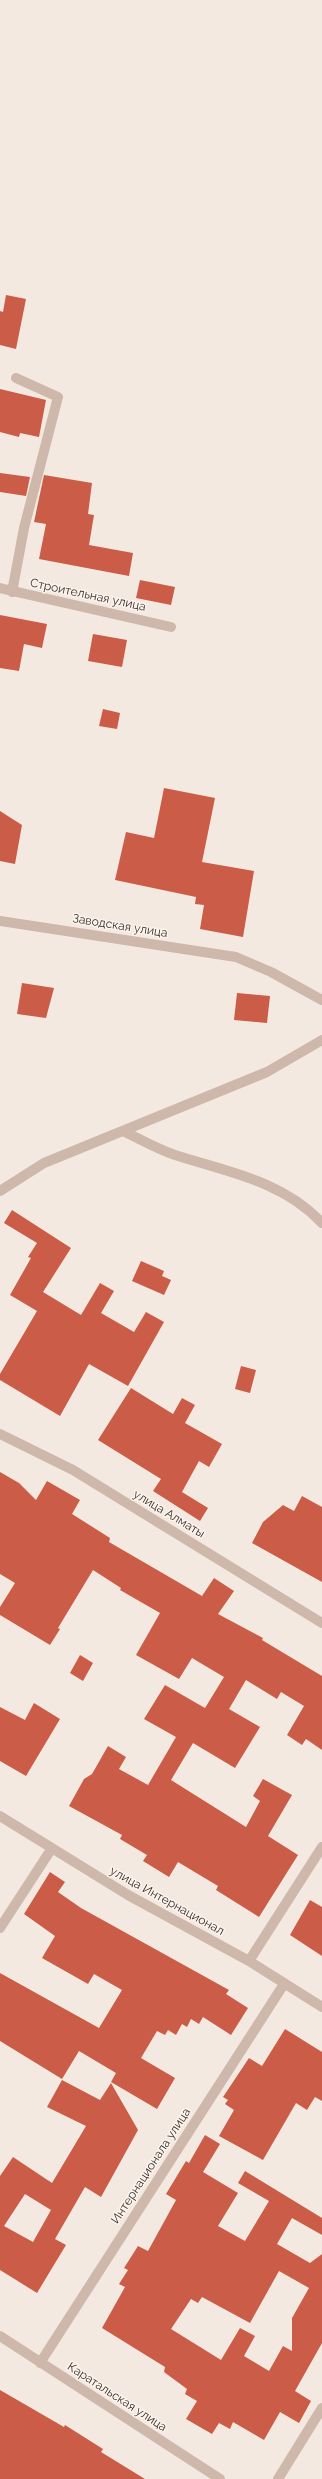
<!DOCTYPE html>
<html>
<head>
<meta charset="utf-8">
<style>
  body { margin:0 }
  canvas { display:block; background:#f4e9e0 }
</style>
</head>
<body>
<canvas width="322" height="2479"></canvas>
<script>
const g = document.querySelector('canvas').getContext('2d');
g.lineJoin = 'round';
function fill(path, color) {
  g.fillStyle = color;
  g.fill(path, 'evenodd');
}
function stroke(path, color, width, dash) {
  g.strokeStyle = color;
  g.lineWidth = width;
  g.lineCap = dash ? 'butt' : 'round';
  g.setLineDash(dash || []);
  g.stroke(path);
}
function label(font, color, halo, rows, align = 'center') {
  g.font = font + ' Raleway,sans-serif';
  g.lineWidth = 3;
  g.setLineDash([]);
  g.textBaseline = 'middle';
  g.strokeStyle = halo;
  g.fillStyle = color;
  for (const [text, x, y, turn = 0] of rows) {
    g.save();
    g.translate(x, y);
    g.rotate((+turn || 0) * Math.PI / 180);
    g.textAlign = isNaN(turn) ? turn : align;
    if (halo) g.strokeText(text, 0, 0);
    g.fillText(text, 0, 0);
    g.restore();
  }
}
fill(new Path2D(`
  M 6,295 L 26,299 L 16,349 L 0,345 L 0,311 L 3,312 Z
  M 0,389 L 46,400 L 39,437 L 20,433 L 19,437 L 0,432 Z
  M 0,473 L 30,477 L 26,496 L 0,492 Z
  M 44,475 L 92,483 L 88,514 L 94,515 L 89,545 L 133,553 L 129,576 L 39,559 L 46,524 L 34,522 Z
  M 140,580 L 175,587 L 171,605 L 136,598 Z
  M 0,615 L 47,624 L 42,648 L 24,644 L 19,671 L 0,668 Z
  M 93,634 L 127,640 L 122,667 L 88,661 Z
  M 103,709 L 120,713 L 117,729 L 99,726 Z
  M 164,788 L 215,798 L 202,862 L 254,871 L 243,937 L 200,929 L 204,905 L 195,904 L 196,897 L 115,880 L 126,832 L 154,838 Z
  M 0,811 L 22,825 L 15,864 L 0,861 Z
  M 22,983 L 54,988 L 46,1018 L 17,1014 Z
  M 237,993 L 270,996 L 267,1023 L 234,1020 Z
  M 12,1210 L 71,1248 L 43,1292 L 81,1315 L 100,1283 L 114,1291 L 101,1313 L 134,1332 L 146,1312 L 164,1322 L 128,1386 L 89,1364 L 60,1416 L 0,1380 L 0,1374 L 37,1311 L 10,1295 L 31,1258 L 28,1257 L 37,1243 L 4,1223 Z
  M 141,1261 L 164,1271 L 162,1276 L 171,1280 L 164,1295 L 132,1281 Z
  M 241,1366 L 256,1370 L 250,1393 L 235,1389 Z
  M 131,1388 L 173,1414 L 182,1398 L 195,1405 L 185,1423 L 222,1444 L 209,1467 L 199,1461 L 182,1492 L 208,1508 L 200,1521 L 153,1491 L 161,1479 L 98,1440 Z
  M 0,1472 L 19,1483 L 36,1500 L 47,1481 L 80,1500 L 72,1514 L 110,1538 L 109,1542 L 202,1596 L 214,1578 L 234,1591 L 218,1614 L 263,1638 L 262,1640 L 322,1676 L 322,1750 L 306,1739 L 302,1745 L 287,1735 L 304,1706 L 281,1692 L 277,1699 L 246,1680 L 229,1709 L 260,1727 L 235,1768 L 193,1743 L 171,1780 L 246,1827 L 260,1801 L 253,1796 L 263,1779 L 292,1795 L 268,1836 L 298,1855 L 259,1917 L 216,1890 L 218,1886 L 178,1862 L 169,1877 L 143,1861 L 147,1855 L 120,1839 L 122,1835 L 69,1806 L 84,1779 L 92,1774 L 108,1746 L 126,1757 L 119,1769 L 148,1785 L 176,1737 L 144,1719 L 165,1685 L 205,1708 L 224,1677 L 192,1658 L 179,1679 L 136,1655 L 160,1613 L 120,1590 L 121,1588 L 93,1570 L 58,1628 L 60,1629 L 50,1645 L 0,1615 L 0,1607 L 15,1583 L 0,1574 Z
  M 302,1496 L 322,1507 L 322,1582 L 252,1543 L 263,1522 L 283,1505 L 294,1511 Z
  M 80,1655 L 93,1663 L 83,1681 L 70,1673 Z
  M 34,1703 L 60,1719 L 26,1776 L 0,1761 L 0,1707 L 25,1720 Z
  M 50,1872 L 65,1882 L 58,1892 L 81,1908 L 229,1990 L 226,1994 L 248,2008 L 231,2035 L 203,2017 L 199,2024 L 191,2019 L 187,2027 L 182,2024 L 176,2035 L 168,2030 L 165,2035 L 157,2031 L 141,2058 L 175,2078 L 157,2109 L 111,2082 L 116,2073 L 79,2051 L 62,2079 L 0,2041 L 0,1973 L 99,2028 L 122,1990 L 94,1974 L 88,1984 L 42,1958 L 55,1936 L 24,1914 Z
  M 310,1900 L 322,1907 L 322,1956 L 290,1935 Z
  M 285,2029 L 322,2052 L 322,2101 L 315,2097 L 307,2110 L 296,2103 L 263,2160 L 219,2136 L 234,2110 L 225,2104 L 228,2100 L 223,2097 L 249,2058 L 262,2066 Z
  M 62,2080 L 100,2100 L 111,2083 L 138,2130 L 101,2197 L 85,2187 L 55,2239 L 66,2245 L 37,2293 L 0,2270 L 0,2176 L 13,2157 L 52,2183 L 86,2126 L 47,2107 ZM 25,2194 L 51,2210 L 33,2242 L 4,2226 Z
  M 205,2135 L 220,2144 L 203,2172 L 238,2193 L 218,2226 L 245,2241 L 269,2201 L 238,2183 L 245,2171 L 322,2218 L 322,2235 L 292,2218 L 277,2244 L 310,2263 L 322,2254 L 322,2343 L 295,2391 L 311,2401 L 299,2423 L 280,2412 L 264,2440 L 233,2422 L 230,2429 L 219,2423 L 212,2434 L 186,2419 L 197,2401 L 185,2394 L 187,2389 L 164,2372 L 165,2367 L 102,2328 L 125,2287 L 119,2284 L 128,2270 L 124,2268 L 138,2246 L 148,2251 L 176,2200 L 166,2194 L 186,2161 L 189,2163 ZM 279,2271 L 309,2288 L 292,2318 L 292,2351 L 283,2346 L 269,2371 L 244,2356 L 255,2336 L 240,2328 L 221,2360 L 171,2329 L 191,2299 L 198,2303 L 202,2297 L 250,2323 Z
  M 0,2390 L 64,2427 L 65,2425 L 103,2449 L 101,2452 L 145,2479 L 0,2479 Z`), '#cb5c48');
stroke(new Path2D(`
  M 0,588 L 171,627
  M 12,592 L 24,528 L 58,397 L 16,378
  M 0,921 L 236,957 L 271,972 L 322,1000
  M 123,1131 C 140,1139 157,1149 175,1155 C 228,1172 283,1181 322,1223
  M 0,1191 L 44,1163 L 267,1072 L 322,1040
  M 0,1434 L 73,1470 L 322,1623
  M 0,1816 L 128,1895 L 249,1961 L 322,2007
  M 0,1928 L 52,1848
  M 249,1961 L 322,1847
  M 0,2336 L 220,2479
  M 40,2363 L 284,1984
  M 278,2479 L 322,2408`), '#ceb8ab', 10);
label('12px', '#3b2e2a', '#fbf4ed', [
  ["Строительная улица",88,595,12],
  ["Заводская улица",120,926,9],
  ["улица Алматы",169,1514,31],
  ["улица Интернационал",167,1901,29],
  ["Интернационала улица",151,2166,-57],
  ["Каратальская улица",117,2397,33]
]);
</script>
</body>
</html>
